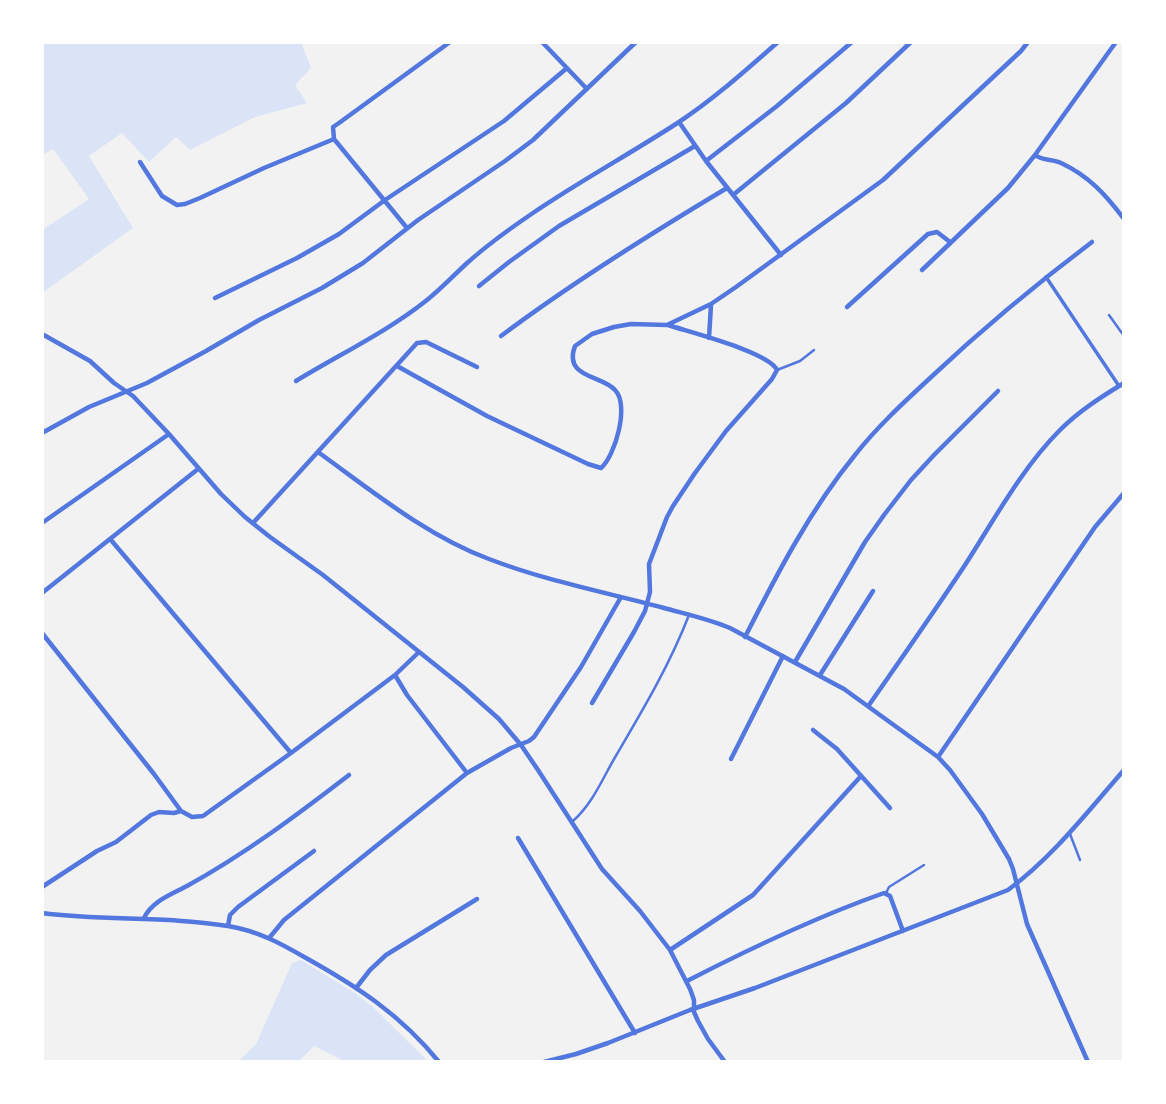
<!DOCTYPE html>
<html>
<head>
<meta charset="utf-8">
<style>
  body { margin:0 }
  #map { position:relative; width:1166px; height:1104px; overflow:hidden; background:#f2f2f2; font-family:Rubik,sans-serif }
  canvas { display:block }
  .frame { position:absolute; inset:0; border:44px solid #fff; pointer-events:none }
</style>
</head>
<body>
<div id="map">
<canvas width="1166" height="1104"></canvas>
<div class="frame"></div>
</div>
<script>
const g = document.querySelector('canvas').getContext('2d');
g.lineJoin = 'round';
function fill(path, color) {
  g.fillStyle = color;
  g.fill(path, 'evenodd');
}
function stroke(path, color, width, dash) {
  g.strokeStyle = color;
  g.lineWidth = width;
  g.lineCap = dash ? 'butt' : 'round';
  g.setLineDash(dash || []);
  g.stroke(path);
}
fill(new Path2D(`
  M 42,42 L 301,42 L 311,68 L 295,85 L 307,103 L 255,117 L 190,150 L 176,137 L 149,162 L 122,133 L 89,156 L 133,228 L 42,293 L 42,230 L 89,199 L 53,149 L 42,155 Z
  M 301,960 L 355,993 L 372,1006 L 429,1062 L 346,1062 L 314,1046 L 298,1062 L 238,1062 L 256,1044 L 292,963 Z`), '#dbe4f7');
stroke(new Path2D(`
  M 1109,315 L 1124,336
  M 777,370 L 800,361 L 814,350
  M 573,821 C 594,802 603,777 617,754 C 644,708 670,664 689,615
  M 1070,834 L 1080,860
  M 886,893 L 889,887 L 924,865`), '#5277de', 2.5);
stroke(new Path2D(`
  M 1046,277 L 1119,386`), '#5277de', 3.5);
stroke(new Path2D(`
  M 542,42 L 587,89
  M 679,122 L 706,161 L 781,255
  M 334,139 L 333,127 L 339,123 L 450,42
  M 334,139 L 407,228
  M 1035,155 C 1043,161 1052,159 1061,163 C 1089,176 1106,195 1124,219
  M 706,161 L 777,106 L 852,42
  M 140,162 L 162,196 L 177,205 L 185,204 L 200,198 L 264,168 L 334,139
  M 733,195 L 846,103 L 911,42
  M 922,270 L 1008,188 L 1035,155 L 1116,42
  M 479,286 L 509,262 L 559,226 L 695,146
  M 215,298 L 297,258 L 339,234 L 385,200 L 504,121 L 567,68
  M 847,307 L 928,234 L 937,232 L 950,242
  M 42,334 L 90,361 L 114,383 L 133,396 L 169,434 L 221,494 L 245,517 L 270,537 L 323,575 L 463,687 L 499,719 L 521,745 L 538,770 L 602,869 L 640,911 L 670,950 L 690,989 L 694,1000 L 694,1012 L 698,1021 L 708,1039 L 725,1062
  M 501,336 C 573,282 650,234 727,188
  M 709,338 L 711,305
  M 397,366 L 487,416 L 588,464 L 601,468 C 615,456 630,405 615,390 C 602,375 563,378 575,346 L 592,334 L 614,327 L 631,324 L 667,325 L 711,304 L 736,287 L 883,180 L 1021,51 L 1028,42
  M 296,381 C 340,354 387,332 427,300 C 441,289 453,276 466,264 C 486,246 508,230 530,215 C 578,182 630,154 679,122 C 714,99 746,70 778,42
  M 42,433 L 89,407 L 147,383 L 206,351 L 259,320 L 322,288 L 363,263 L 418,220 L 505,161 L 533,140 L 636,42
  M 318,452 C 372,491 427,536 489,559 C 546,581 605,592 664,608 C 686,614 709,619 730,628 L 844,689 L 938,757 L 950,770 L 982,814 L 1009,859 L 1013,869 L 1027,924 L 1088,1062
  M 42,523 L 169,434
  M 253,523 L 417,343 L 426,342 L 477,367
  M 111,540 L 291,753
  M 42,593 L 198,469
  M 42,633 L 154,774 L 181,811 L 192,817 L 203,816 L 291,753 L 395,675 L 419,652
  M 745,637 C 777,574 810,510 855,455 C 877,427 903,403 929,379 C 981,330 1035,285 1092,242
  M 795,662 L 865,542 L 884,515 L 911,480 L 934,455 L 998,391
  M 395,675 L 407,695 L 467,773
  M 820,675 L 873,591
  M 592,703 L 634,632 L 645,611 L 650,592 L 649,564 L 667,517 L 673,506 L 695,473 L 726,431 L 772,379 L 777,370 C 769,352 689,332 668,325
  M 869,705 C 901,659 934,612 965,565 C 994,520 1022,468 1060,430 C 1079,411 1101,397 1124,383
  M 813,730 L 837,749 L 890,808
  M 938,757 L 1095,527 L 1124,493
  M 731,759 L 783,656
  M 518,838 L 635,1033
  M 42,887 L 97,851 L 116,842 L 151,815 L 159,812 L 174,813 L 181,811
  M 42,913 C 104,921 166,916 228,926 C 258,931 280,943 306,958 C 358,987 401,1015 439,1062
  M 144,918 C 152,901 172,894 187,886 C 245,854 297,815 349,775
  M 228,926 L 230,915 L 238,907 L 314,851
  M 270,937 L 284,920 L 467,773 L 511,748 L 529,741 L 534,737 L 581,667 L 621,597
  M 670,950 L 753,895 L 861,776
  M 687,981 C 751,948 816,917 884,893 L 890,896 L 903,931
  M 356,988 L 370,970 L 386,955 L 477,899
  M 544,1062 L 576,1054 L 608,1043 L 690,1010 L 755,988 L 1008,890 C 1053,857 1088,811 1124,770`), '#5277de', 4.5);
</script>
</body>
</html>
